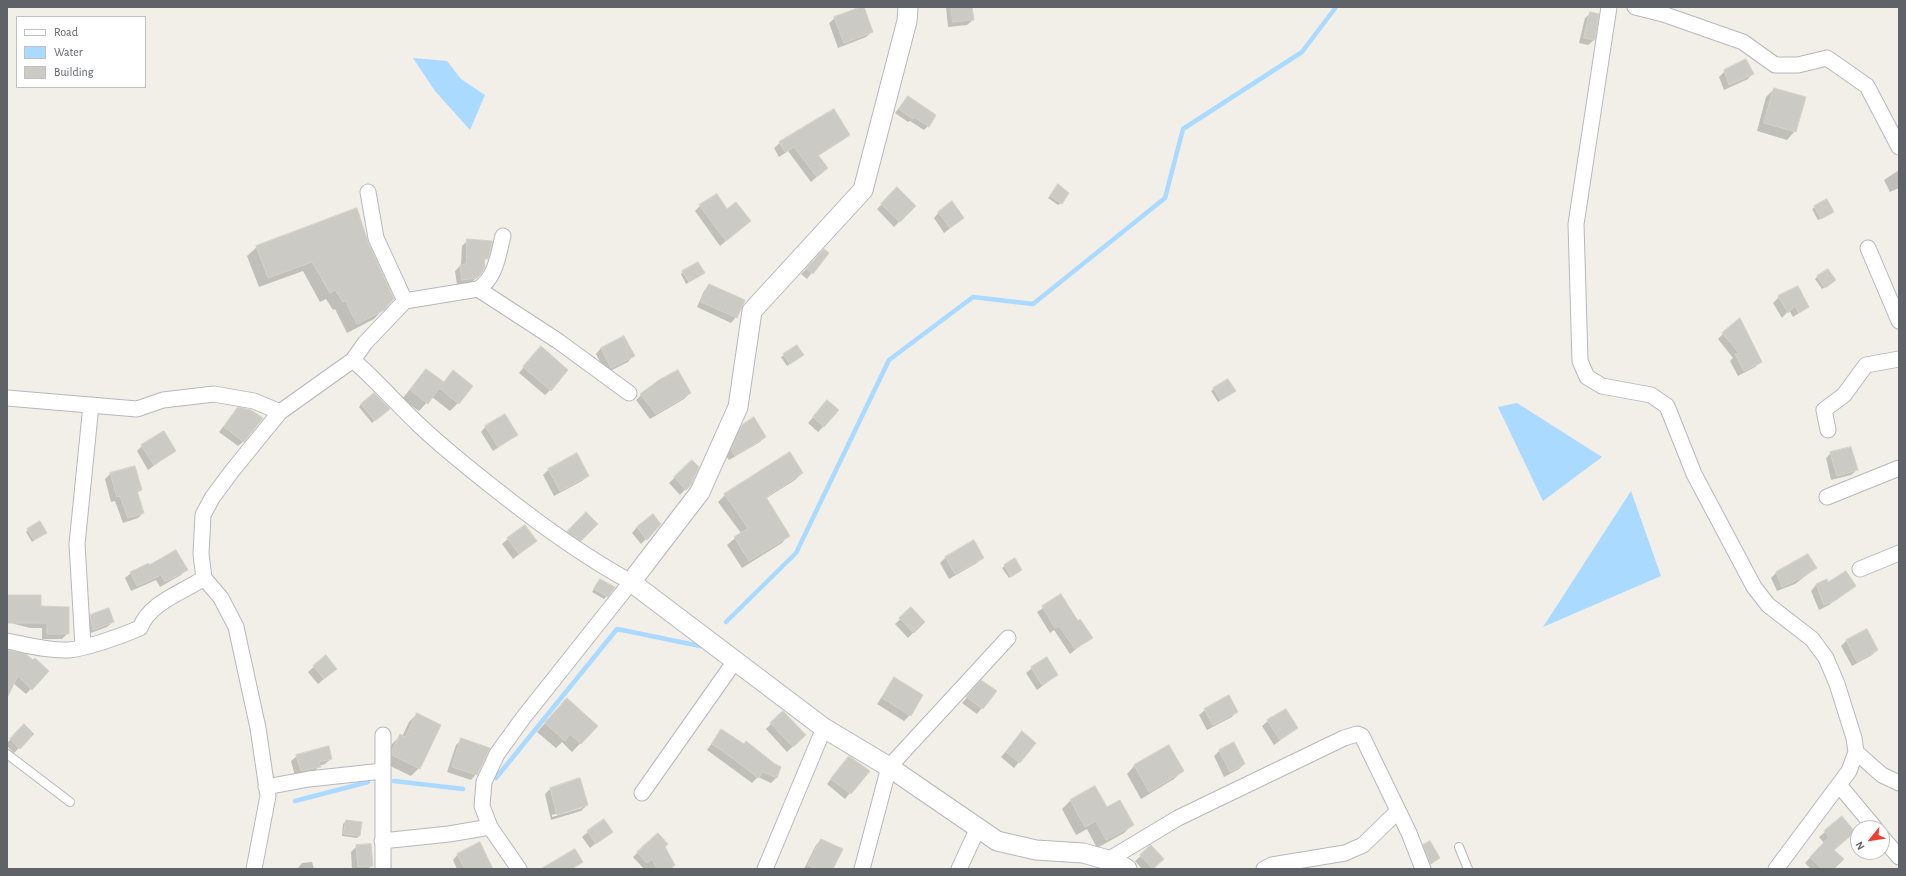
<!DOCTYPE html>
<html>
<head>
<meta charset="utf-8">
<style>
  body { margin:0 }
  #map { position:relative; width:1906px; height:876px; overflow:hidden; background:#f1efe8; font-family:"Alegreya Sans",sans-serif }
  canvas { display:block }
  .frame { position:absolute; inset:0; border:8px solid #5f6368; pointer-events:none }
  .legend { position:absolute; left:16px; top:16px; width:130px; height:72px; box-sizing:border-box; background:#fff; border:1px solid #bfc1c3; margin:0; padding:5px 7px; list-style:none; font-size:12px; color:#5f6368 }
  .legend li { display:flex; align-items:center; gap:8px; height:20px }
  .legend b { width:20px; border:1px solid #bfc1c3 }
  .north { position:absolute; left:1850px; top:820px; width:40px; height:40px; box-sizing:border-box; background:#fff; border:1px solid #bfc1c3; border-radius:50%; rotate:240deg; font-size:11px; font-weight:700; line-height:16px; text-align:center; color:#5f6368 }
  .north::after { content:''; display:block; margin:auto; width:14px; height:18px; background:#ea4335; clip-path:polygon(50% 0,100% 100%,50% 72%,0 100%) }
</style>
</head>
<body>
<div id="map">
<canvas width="1906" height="876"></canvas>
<div class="frame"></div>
<ul class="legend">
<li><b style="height:5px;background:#fff"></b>Road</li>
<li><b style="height:11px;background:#aadaff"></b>Water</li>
<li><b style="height:11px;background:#cccac5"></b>Building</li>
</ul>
<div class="north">N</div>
</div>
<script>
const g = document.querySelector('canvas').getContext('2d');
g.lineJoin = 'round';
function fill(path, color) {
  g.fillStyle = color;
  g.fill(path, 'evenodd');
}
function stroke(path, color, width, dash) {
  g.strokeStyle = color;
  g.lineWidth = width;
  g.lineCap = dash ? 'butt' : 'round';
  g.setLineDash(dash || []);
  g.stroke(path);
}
fill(new Path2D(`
  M 413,58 L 447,61 L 461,79 L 485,95 L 470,130 L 435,91 Z
  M 1517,403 L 1602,457 L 1543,501 L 1498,407 Z
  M 1631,491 L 1661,576 L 1543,627 Z`), '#aadaff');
fill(new Path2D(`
  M 946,7 L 971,7 L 973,20 L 967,25 L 948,27 Z
  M 1591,13 L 1598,15 L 1594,40 L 1588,45 L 1579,43 L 1585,18 Z
  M 835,18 L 872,32 L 866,37 L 838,48 L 829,23 Z
  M 1725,71 L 1753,73 L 1748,79 L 1724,90 L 1719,77 Z
  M 1774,89 L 1795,131 L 1787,140 L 1757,131 L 1766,97 Z
  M 908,97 L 928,126 L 924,130 L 910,121 L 908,122 L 895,113 Z
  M 849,135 L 843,140 L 818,156 L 827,168 L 811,182 L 788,151 L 779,157 L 774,148 L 780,143 Z
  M 1899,170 L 1899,188 L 1890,192 L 1884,180 Z
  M 1058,186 L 1061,203 L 1058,205 L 1048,198 Z
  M 897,189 L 915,206 L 894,227 L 877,209 Z
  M 1827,200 L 1830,214 L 1818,220 L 1812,209 Z
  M 700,206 L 727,210 L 750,221 L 720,246 L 695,211 Z
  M 939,212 L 963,218 L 944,233 L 934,218 Z
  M 468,240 L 487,258 L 483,262 L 476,278 L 470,284 L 457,285 L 455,271 L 461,265 L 462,246 Z
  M 367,242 L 393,299 L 374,319 L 347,333 L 335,309 L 333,310 L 326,299 L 320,302 L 303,271 L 259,287 L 247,256 L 257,247 Z
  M 827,253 L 807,279 L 801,274 L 819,256 Z
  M 683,272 L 701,275 L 686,284 L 681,274 Z
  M 1818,276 L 1832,283 L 1822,289 L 1815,279 Z
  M 709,285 L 736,317 L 731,323 L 697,307 L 704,291 Z
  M 1779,297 L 1808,307 L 1793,317 L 1789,310 L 1782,318 L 1773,303 Z
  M 1723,334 L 1761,362 L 1755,367 L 1738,376 L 1730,361 L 1733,358 L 1718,339 Z
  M 797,346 L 803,355 L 787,366 L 781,357 Z
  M 601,348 L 633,356 L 628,362 L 606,373 L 596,354 Z
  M 535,353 L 550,390 L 545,395 L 519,373 Z
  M 426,370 L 443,383 L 453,372 L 458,403 L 450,411 L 432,397 L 419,411 L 402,399 Z
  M 1214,389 L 1234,391 L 1218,402 L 1211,391 Z
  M 690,393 L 684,399 L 650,419 L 636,400 L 641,395 Z
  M 361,404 L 386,411 L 372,423 L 359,407 Z
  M 822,407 L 824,426 L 818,432 L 808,423 Z
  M 238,408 L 244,441 L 238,446 L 219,432 Z
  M 486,426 L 517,435 L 493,451 L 481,432 Z
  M 743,426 L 765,436 L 760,442 L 729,460 L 726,456 L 737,431 Z
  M 142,446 L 175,450 L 148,470 L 137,451 Z
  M 1831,453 L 1857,470 L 1851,475 L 1831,480 L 1826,458 Z
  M 692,461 L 690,484 L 680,495 L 669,483 Z
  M 548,470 L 588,476 L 582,481 L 554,496 L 543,475 Z
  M 802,473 L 795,480 L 765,499 L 788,536 L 782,543 L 742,568 L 727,545 L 741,533 L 718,502 L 725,495 Z
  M 110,474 L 141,490 L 136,494 L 143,513 L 138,518 L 123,523 L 115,501 L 111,502 L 105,479 Z
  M 586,513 L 597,524 L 575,546 L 562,537 Z
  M 637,527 L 646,539 L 641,544 L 632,533 Z
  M 28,530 L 43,535 L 32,542 L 26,532 Z
  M 508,539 L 536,541 L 513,559 L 502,544 Z
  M 1808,556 L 1816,568 L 1795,584 L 1777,591 L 1771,578 L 1776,573 Z
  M 946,557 L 982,558 L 977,563 L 949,579 L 940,563 Z
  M 149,566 L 186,570 L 181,575 L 160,587 L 156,580 L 131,591 L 125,578 L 131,573 Z
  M 1005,566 L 1021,570 L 1009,578 L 1002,568 Z
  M 1827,581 L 1828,584 L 1854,586 L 1829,605 L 1819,610 L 1811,591 L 1816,585 Z
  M 598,582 L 614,588 L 604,599 L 592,592 Z
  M 7,595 L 40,607 L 68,633 L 62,639 L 42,639 L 42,628 L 30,628 L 7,622 Z
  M 1061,596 L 1077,623 L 1091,637 L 1070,654 L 1054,630 L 1050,633 L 1037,612 Z
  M 911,609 L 924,622 L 908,638 L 895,624 Z
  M 91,616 L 113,622 L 107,627 L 88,634 L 85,621 Z
  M 1866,630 L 1877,650 L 1872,655 L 1852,666 L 1841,646 L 1846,641 Z
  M 7,653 L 48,671 L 26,694 L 13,683 L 7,696 Z
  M 326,656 L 330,674 L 318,684 L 308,672 Z
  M 1032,668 L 1057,675 L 1037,690 L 1026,673 Z
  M 894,679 L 910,715 L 904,721 L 877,704 Z
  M 976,687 L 995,692 L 977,714 L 962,703 Z
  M 567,699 L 597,726 L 572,752 L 562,742 L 556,748 L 537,732 Z
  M 1205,710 L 1237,711 L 1232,717 L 1207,730 L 1199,715 Z
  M 783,712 L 805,735 L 787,752 L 766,729 Z
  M 417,714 L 419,768 L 411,776 L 384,763 L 384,759 L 392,744 L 400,736 L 402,737 L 409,722 Z
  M 1268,721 L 1297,728 L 1274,745 L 1262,726 Z
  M 24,726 L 33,734 L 14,753 L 7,746 L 7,743 Z
  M 722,730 L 780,768 L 776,778 L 771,783 L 758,777 L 752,783 L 707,750 Z
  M 1022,733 L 1035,743 L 1014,768 L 1001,757 Z
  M 461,740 L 476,774 L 471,780 L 447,772 L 456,745 Z
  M 1219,751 L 1244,764 L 1239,769 L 1224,777 L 1214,756 Z
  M 297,756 L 331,759 L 325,764 L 319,766 L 314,772 L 295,776 L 291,761 Z
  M 844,763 L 868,771 L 845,799 L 827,784 Z
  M 1135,765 L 1182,771 L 1174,779 L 1141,799 L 1127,774 Z
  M 579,779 L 587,805 L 581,811 L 551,820 L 545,794 L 550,789 ZM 582,806 L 582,808 L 552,817 L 552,815 Z
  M 1095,787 L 1107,808 L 1132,825 L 1124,833 L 1097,848 L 1087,829 L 1076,835 L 1062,809 L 1070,801 Z
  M 1842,818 L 1854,832 L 1833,850 L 1832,869 L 1811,869 L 1805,863 L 1824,843 L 1819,837 Z
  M 346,821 L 360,835 L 357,838 L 342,836 L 343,824 Z
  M 612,831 L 590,848 L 582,837 L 588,832 Z
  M 821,840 L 832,869 L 804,869 L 816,845 Z
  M 357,846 L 372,865 L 368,869 L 352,869 L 351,852 Z
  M 1424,846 L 1439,858 L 1425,868 L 1418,851 Z
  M 664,847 L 674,865 L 672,867 L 674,869 L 644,869 L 633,857 L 638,852 Z
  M 1151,847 L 1163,859 L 1152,869 L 1142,869 L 1135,861 Z
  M 458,854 L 490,869 L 457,869 L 453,860 Z
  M 312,862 L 314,869 L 297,869 L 302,863 Z`), '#0003');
stroke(new Path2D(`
  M 726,622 L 796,553 L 889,360 L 973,297 L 1033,304 L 1165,198 L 1183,129 L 1302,52 L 1336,7
  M 496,778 L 617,629 L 700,646
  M 394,781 L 463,789
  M 295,801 L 368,782`), '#aadaff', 4.5);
const building = new Path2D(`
  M 861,7 L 864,7 L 873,32 L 844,43 L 834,17 Z
  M 951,7 L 972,7 L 974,20 L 953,22 Z
  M 1590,12 L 1599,14 L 1595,40 L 1584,38 Z
  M 1746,59 L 1754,74 L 1729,85 L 1724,70 Z
  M 1774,88 L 1806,97 L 1796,132 L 1764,123 Z
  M 908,96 L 936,115 L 929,127 L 914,117 L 913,119 L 899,109 Z
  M 834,109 L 850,135 L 818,155 L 828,168 L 817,177 L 794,147 L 785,152 L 779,142 Z
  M 1058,184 L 1069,193 L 1062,204 L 1050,196 Z
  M 897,187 L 916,206 L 900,222 L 881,204 Z
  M 717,194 L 727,209 L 736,202 L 751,221 L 726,241 L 699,205 Z
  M 1827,199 L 1834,212 L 1821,219 L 1814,206 Z
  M 952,201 L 964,218 L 950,228 L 938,212 Z
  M 357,208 L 368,242 L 394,299 L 384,310 L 357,324 L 345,300 L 343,302 L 335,290 L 330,293 L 312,262 L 268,278 L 256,246 Z
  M 467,239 L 492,241 L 492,244 L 488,259 L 484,258 L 485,267 L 481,274 L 477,278 L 462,280 L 460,265 L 466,264 Z
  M 824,249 L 829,253 L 813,274 L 806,269 Z
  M 698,262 L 705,273 L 689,282 L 682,271 Z
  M 1828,269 L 1836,280 L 1825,288 L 1817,276 Z
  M 709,284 L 745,300 L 737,318 L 701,302 Z
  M 1798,286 L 1809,307 L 1799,313 L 1795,306 L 1788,313 L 1778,296 Z
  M 1740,318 L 1762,362 L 1744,371 L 1735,354 L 1739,353 L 1722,333 Z
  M 624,336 L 635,356 L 611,368 L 601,348 Z
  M 797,345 L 804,355 L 790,364 L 783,354 Z
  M 541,346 L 568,370 L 551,391 L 523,367 Z
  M 426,369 L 444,382 L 453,370 L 473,386 L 459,404 L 439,388 L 428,404 L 410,390 Z
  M 678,370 L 691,393 L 656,414 L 640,394 L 659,380 Z
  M 1228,379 L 1236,391 L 1221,400 L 1213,388 Z
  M 374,393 L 390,409 L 375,421 L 361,404 Z
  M 827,400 L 839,410 L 824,427 L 813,417 Z
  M 238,407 L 251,410 L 263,418 L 244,442 L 224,427 Z
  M 505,414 L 518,435 L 498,447 L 485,426 Z
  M 754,417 L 766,437 L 735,456 L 731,450 L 742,425 Z
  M 164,431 L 176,451 L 154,465 L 141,445 Z
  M 1851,447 L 1858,470 L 1837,476 L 1830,452 Z
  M 790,452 L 803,473 L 766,497 L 790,536 L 749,561 L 734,537 L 748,528 L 724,494 Z
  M 577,453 L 589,476 L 560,491 L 548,469 Z
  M 692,460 L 699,467 L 691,485 L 686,490 L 674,477 Z
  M 135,466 L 142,490 L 137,491 L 144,513 L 128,518 L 120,496 L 117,497 L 110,473 Z
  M 586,512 L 598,524 L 581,541 L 567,532 Z
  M 653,514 L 661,524 L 647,540 L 637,527 Z
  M 40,521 L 47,533 L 34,540 L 27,529 Z
  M 525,525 L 537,541 L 519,554 L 507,538 Z
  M 974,540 L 984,558 L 955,574 L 945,557 Z
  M 176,550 L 188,570 L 165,582 L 161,575 L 137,586 L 130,572 L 149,563 L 149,565 Z
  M 1808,554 L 1817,568 L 1801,578 L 1782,587 L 1776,572 Z
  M 1015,558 L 1022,570 L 1011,577 L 1004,565 Z
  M 1846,571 L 1856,586 L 1836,600 L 1824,605 L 1816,584 L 1827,579 L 1828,582 Z
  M 600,579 L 615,587 L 608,597 L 594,589 Z
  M 1061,594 L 1078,621 L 1080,619 L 1093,638 L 1075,649 L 1059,626 L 1055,628 L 1042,606 Z
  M 7,595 L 41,595 L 41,606 L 69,607 L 69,634 L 47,634 L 47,623 L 7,623 Z
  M 911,607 L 925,622 L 914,633 L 899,618 Z
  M 109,608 L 114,622 L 93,630 L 90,615 Z
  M 1867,629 L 1878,650 L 1857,662 L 1846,640 Z
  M 7,650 L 26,654 L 33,660 L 35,658 L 49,671 L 32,690 L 18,676 L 7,698 Z
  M 326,655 L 337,669 L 324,679 L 313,666 Z
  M 1047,657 L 1058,675 L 1042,685 L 1031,667 Z
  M 894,677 L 923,695 L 911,716 L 882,698 Z
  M 981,680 L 997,691 L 983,709 L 966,697 Z
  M 1229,695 L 1238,712 L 1213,725 L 1204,709 Z
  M 567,698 L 598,726 L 581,744 L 570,734 L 565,741 L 545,723 Z
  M 1286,709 L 1298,728 L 1280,740 L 1267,720 Z
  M 783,711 L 806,735 L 793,747 L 770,723 Z
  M 417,713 L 441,725 L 420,769 L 392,755 L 392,750 L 400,734 L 405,737 Z
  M 24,724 L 34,734 L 20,749 L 10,739 Z
  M 721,729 L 744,744 L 746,741 L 775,764 L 781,767 L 777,778 L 763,772 L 758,778 L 735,760 L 712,744 Z
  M 1022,731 L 1036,743 L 1020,763 L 1006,752 Z
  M 461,738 L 490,748 L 477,775 L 452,767 Z
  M 1234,742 L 1245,764 L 1230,772 L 1219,750 Z
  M 1169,745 L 1184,771 L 1149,792 L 1134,765 Z
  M 329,746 L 332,759 L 319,762 L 321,767 L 301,771 L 296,755 Z
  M 849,756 L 870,771 L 851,794 L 831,779 Z
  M 580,778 L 588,805 L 557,815 L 550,788 Z
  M 1095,786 L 1107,807 L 1120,800 L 1134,825 L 1106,840 L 1096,821 L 1085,827 L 1070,800 Z
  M 1842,816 L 1855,832 L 1834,850 L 1844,859 L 1834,869 L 1822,869 L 1810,857 L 1829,837 L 1824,831 Z
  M 604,819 L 613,832 L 596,844 L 587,831 Z
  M 346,820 L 362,822 L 360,836 L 344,834 Z
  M 658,833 L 668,844 L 665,847 L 675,865 L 669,869 L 657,869 L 652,859 L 647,863 L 637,852 Z
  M 821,839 L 843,849 L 833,869 L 817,869 L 808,865 Z
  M 1430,841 L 1440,858 L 1431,864 L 1423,845 Z
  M 480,842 L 493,869 L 465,869 L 457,854 Z
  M 371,844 L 373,866 L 358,867 L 356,845 Z
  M 1151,845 L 1164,859 L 1153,869 L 1140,855 Z
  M 575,849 L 583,862 L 572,869 L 541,869 Z`);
fill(building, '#cccac5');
stroke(building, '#d6d1c6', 1);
const service = new Path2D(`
  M 7,754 L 70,802
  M 1459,847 L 1468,869`);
const minor = new Path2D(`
  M 1609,7 L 1576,224 L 1580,361 L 1587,377 L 1602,386 L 1651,395 L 1667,406 L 1694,474 L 1754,587 L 1768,605 L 1812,639 L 1826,658 L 1837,684 L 1854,738 L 1856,752 L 1849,771 L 1776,869
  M 1635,7 L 1663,14 L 1743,42 L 1775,65 L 1798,65 L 1827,58 L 1867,86 L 1899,147
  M 368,192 L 376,238 L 405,301
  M 1868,248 L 1899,321
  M 478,289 L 558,341 L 629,393
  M 353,360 L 365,343 L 405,301 L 478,289 C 496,278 498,255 503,236
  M 7,398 L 137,409 L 163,400 L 214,394 L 254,401 L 280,412 L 232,471 L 212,498 L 203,515 L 201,554 L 204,578 C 182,593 150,602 140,628 C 121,636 88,648 69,650 C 48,651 27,645 7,641
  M 280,412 L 353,360 C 376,380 396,403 418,424 C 443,448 471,470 499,492 C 542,526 583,556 631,582 L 523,718 L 497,754 L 484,782 L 482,806 L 490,827 L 519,869
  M 1828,430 L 1824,410 L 1844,395 L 1866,365 L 1899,359
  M 1827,497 L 1899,468
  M 1860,569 L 1899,553
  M 204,578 L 221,598 L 236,627 L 258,728 L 268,796 L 254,869
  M 83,646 L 77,544 L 91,405
  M 383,735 L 383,869
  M 1856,752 L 1882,775 L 1899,783
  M 1839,785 L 1875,828
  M 266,787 L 309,779 L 383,771
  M 642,793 L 735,661
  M 1882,837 L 1899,857
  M 382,841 L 449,834 L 490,827
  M 1108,860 L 1178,818 L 1344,738 L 1357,734 L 1362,736 L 1409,833 L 1423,869
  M 765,869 L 824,728
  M 862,869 L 889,767 L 1008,638
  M 959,869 L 978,828
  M 1264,869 L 1272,865 L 1345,853 L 1363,845 L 1398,811`);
const tertiary = new Path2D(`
  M 908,7 L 907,21 L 863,190 L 752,311 L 738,407 L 700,492 L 631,582 L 824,728 L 889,767 L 997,841 L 1036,850 L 1083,853 L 1115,862 L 1127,869`);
stroke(service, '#b5b8bc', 10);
stroke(minor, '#b5b8bc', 17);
stroke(tertiary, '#b5b8bc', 21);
stroke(service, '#fff', 8);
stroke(minor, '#fff', 15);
stroke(tertiary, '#fff', 19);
</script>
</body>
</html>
